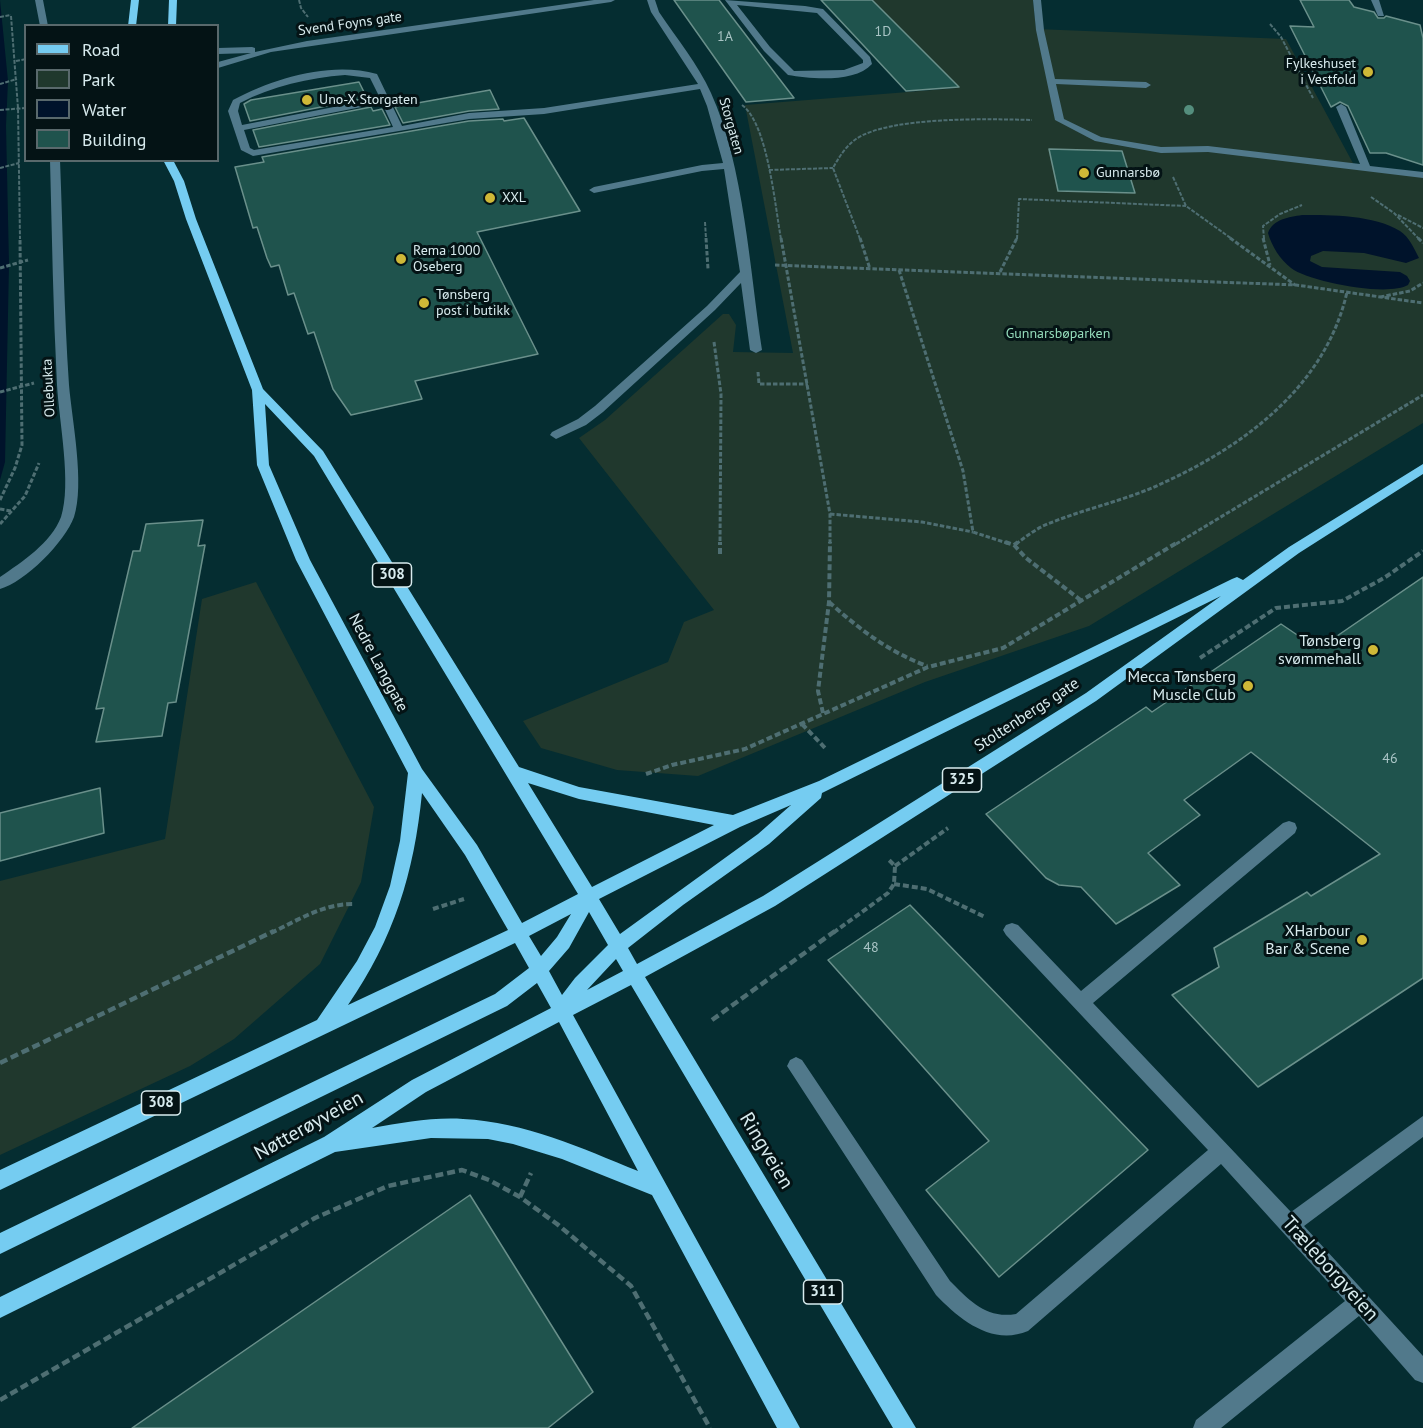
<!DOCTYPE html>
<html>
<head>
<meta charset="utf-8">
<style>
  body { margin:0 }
  #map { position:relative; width:1423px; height:1428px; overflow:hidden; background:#052d31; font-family:"PT Sans",sans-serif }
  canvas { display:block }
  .legend { position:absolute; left:24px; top:24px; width:195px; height:138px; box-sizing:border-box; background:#041315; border:2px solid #59696c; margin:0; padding:8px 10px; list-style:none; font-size:18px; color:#d8ebee }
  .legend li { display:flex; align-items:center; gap:12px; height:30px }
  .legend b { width:30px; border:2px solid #59696c }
</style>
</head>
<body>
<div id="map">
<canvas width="1423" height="1428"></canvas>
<ul class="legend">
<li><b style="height:8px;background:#75ccf1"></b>Road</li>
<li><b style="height:16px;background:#20382d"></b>Park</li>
<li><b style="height:16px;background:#00132b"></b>Water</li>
<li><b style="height:16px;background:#1f534d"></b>Building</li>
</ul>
</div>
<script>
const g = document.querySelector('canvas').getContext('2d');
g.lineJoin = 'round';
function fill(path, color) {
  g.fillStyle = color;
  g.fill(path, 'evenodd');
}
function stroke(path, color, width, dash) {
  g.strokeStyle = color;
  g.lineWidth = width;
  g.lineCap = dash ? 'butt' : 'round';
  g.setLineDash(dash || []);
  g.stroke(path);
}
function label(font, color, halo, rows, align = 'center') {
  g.font = font + ' "PT Sans",sans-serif';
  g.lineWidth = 6;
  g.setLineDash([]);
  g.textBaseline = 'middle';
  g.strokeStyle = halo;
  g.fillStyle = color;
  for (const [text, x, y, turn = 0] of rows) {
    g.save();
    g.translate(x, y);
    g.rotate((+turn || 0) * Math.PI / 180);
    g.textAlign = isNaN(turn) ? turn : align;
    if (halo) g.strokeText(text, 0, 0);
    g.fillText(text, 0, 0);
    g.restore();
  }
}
fill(new Path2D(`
  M 872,0 L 1033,0 L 1036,29 L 1286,39 L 1355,167 L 1423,177 L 1423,423 L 1089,626 L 925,682 L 698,776 L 617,770 L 541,748 L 523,721 L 668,662 L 684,622 L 714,610 L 579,438 L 605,420 L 723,314 L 729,314 L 736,325 L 733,352 L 793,353 L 745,105 L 958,88 Z
  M 256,582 L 374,807 L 361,882 L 320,964 L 234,1039 L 190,1066 L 0,1155 L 0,881 L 165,839 L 202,599 Z`), '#20382d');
fill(new Path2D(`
  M 0,0 L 8,81 L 6,126 L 9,264 L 5,462 L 0,480 Z
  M 1302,215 C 1332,215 1374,215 1400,231 C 1409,237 1414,248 1419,258 L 1406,263 L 1364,253 L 1323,251 L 1311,256 L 1310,261 L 1322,267 L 1400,272 L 1407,276 L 1410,281 L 1408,285 C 1388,297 1309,282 1291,268 C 1280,259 1272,247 1268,233 C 1273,219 1289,217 1302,215 Z`), '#00132b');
const building = new Path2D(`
  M 674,0 L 719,0 L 794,98 L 746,102 Z
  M 821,0 L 872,0 L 959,87 L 906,91 Z
  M 1300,0 L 1349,0 L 1354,7 L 1374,12 L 1378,18 L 1384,18 L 1386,16 L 1420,25 L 1423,38 L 1423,165 L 1386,153 L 1370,153 L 1348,106 L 1340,102 L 1331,107 L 1290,26 L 1314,27 Z
  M 359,82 L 367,98 L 250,121 L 244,104 L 251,100 Z
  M 490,90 L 499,109 L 469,111 L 403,123 L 395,107 Z
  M 371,107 L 373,111 L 382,109 L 390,125 L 259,147 L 253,130 Z
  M 524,118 L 580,211 L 477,232 L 538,354 L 415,381 L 422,399 L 351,415 L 333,389 L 314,332 L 308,334 L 294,293 L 288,295 L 279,265 L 271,267 L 267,258 L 257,227 L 253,228 L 235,167 L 264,162 L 262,157 L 469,121 L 503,119 L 504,121 Z
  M 1049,149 L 1122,151 L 1135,193 L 1058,191 Z
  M 203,520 L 198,546 L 205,545 L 176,702 L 168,703 L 162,736 L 96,742 L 104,708 L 96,709 L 133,551 L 140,551 L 146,524 Z
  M 1423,577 L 1423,978 L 1258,1087 L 1172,995 L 1219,967 L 1214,948 L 1307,892 L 1311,896 L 1380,854 L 1251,752 L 1184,800 L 1200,815 L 1148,853 L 1180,885 L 1116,924 L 1081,887 L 1059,885 L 1046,878 L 986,814 L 1146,707 L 1152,712 L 1281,624 L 1318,649 Z
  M 100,788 L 104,833 L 0,861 L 0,813 Z
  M 910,905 L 1148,1150 L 999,1277 L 926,1190 L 989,1141 L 828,960 Z
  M 470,1195 L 593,1392 L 548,1428 L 132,1428 Z`);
fill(building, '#1f534d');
stroke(building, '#6a908b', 1.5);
stroke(new Path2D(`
  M 299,0 L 301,8 L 308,17
  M 11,16 L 18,108 L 20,239
  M 0,17 L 11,15
  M 1270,24 L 1281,37 L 1313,98
  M 16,61 L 26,59
  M 0,84 L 17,79
  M 742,105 C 768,124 775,207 781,239
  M 0,110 L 26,108
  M 0,168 L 19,163
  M 769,170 L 833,168
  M 1173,177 L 1186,206 L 1232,239
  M 1371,197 L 1394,213 L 1419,239
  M 1398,215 L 1423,228
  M 705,222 L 706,239
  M 860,239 L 833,168 C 839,157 846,146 856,139 C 890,116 990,119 1032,120
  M 1017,239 L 1019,199 L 1186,206
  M 1264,239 L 1263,226 L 1280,214 L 1302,205`), '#4e6e72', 2, [4, 1.5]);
stroke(new Path2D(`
  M 706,238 L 708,269
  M 781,238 L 830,514 L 830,544
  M 860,238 L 870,269
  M 1230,238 L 1295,285
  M 1263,238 L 1270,265
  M 1418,238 L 1423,243
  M 775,265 L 1296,285 L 1423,303
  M 0,268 L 28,260
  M 899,270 L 963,471 L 973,532 L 1010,544
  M 1000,272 L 1017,238
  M 1380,297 L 1410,291 L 1423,283
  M 714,342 L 721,394 L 720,544
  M 758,372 L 759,384 L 808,384
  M 0,392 L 34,383
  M 0,500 L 15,468 L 22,445 L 20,238
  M 0,509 L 11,511
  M 830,514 L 922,522 L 973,532
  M 0,524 L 25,496 L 39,463
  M 1016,544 C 1024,538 1033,531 1043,526 C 1082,509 1125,501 1163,483 C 1246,445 1326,385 1347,292
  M 1176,544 L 1423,395`), '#4e6e72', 3, [4.5, 2]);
stroke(new Path2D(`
  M 1005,542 L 1014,545 L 1018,542
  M 1014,545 L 1026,558 L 1083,602
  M 720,554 L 720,542
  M 829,602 C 859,629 889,652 927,666
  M 1200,658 L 1276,608 L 1342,601 L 1384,578 L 1423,551
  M 823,713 L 818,691 L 829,602 L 830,542
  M 802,724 L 826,749
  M 646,774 L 672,765 L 745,749 L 928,667 L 1003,648 L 1178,542
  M 895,866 L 948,828
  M 894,884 L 927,889 L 985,917
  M 433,909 L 464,899
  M 271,933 C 298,920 323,904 353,904
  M 833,933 L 888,893 L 894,884 L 895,866 L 889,860`), '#4e6e72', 4, [6, 3]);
stroke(new Path2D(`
  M 712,1020 L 835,931
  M 0,1063 L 274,931
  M 520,1197 L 531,1173
  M 0,1400 L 315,1218 L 388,1186 L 462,1170 L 489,1180 L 520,1197 L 557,1224 L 631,1286 L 710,1428`), '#4e6e72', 4.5, [8, 4]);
fill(new Path2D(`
  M 35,0 L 43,0 L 48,26 L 40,26 Z
  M 594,0 L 615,0 L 611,2 L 271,52 L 218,68 L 218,62 L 251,53 L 218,54 L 218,48 L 252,47 L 255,48 L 255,52 L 307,41 Z
  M 647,0 L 655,0 L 659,12 C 677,39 698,64 711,93 C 744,165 750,272 762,350 L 756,353 L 750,350 L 741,283 L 715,310 L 603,412 L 586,425 L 556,439 L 550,435 L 552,432 L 578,419 L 595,406 L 707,306 L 740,272 L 724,169 L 702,171 L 594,193 L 589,190 L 594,187 L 702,165 L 723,163 L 707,106 L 700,89 L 544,114 L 469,119 L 253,156 L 241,150 L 228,111 L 233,100 C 274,78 331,61 377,74 L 402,126 L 469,113 L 544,108 L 698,84 L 651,12 ZM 345,75 L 370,78 L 380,98 L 242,125 L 238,111 L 240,103 C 272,86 309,78 345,75 ZM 382,103 L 393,127 L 254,150 L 250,148 L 244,130 Z
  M 725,0 L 805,6 L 823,9 L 870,57 L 872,64 C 855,83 811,79 788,75 L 764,51 ZM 737,5 L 817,13 L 863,60 L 863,63 L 844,70 L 794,71 L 770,47 Z
  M 1033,0 L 1041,0 L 1044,30 L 1055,79 L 1146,82 L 1151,85 L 1146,88 L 1056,84 L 1064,119 L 1101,137 L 1161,147 L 1208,146 L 1360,164 L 1336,107 L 1341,104 L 1346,107 L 1370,166 L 1423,172 L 1423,178 L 1208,152 L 1161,153 L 1095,141 L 1055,120 L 1036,30 Z
  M 1371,0 L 1379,0 L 1384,16 L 1378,16 Z
  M 50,160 L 60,160 C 63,235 64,310 69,385 C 72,420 85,484 74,517 C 65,542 25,582 0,589 L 0,577 C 22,562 51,543 61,517 C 72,484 59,421 57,385 C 53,310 52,235 50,160 Z
  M 1289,821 L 1295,823 L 1297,828 L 1295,833 L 1093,1003 L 1291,1212 L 1423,1116 L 1423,1137 L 1304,1226 L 1423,1356 L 1423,1383 L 1415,1380 L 1359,1316 L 1221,1428 L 1193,1428 L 1196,1420 L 1345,1301 L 1221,1164 L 1028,1331 C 992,1346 960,1320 936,1295 L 787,1066 L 790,1060 L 796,1057 L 802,1060 L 950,1281 C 970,1301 986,1319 1016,1314 L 1208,1150 L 1006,935 L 1003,930 L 1006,925 L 1012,923 L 1018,925 L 1081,991 L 1283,823 Z`), '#51798b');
fill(new Path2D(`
  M 131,0 L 139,0 L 136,26 L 128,26 Z
  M 169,0 L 177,0 L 176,26 L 168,26 Z
  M 163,160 L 173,160 L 184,181 L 196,219 L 263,389 L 323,451 L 519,767 L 579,787 L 733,815 L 819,781 L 1232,579 L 1237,577 L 1243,580 L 1289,547 L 1423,464 L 1423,474 L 1299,553 L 1096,701 L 775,906 L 645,977 L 916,1428 L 893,1428 L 631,985 L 573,1015 L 800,1428 L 777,1428 L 652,1195 L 562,1159 L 513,1144 L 488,1139 L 431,1138 L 335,1152 L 0,1318 L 0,1297 L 324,1137 L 412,1080 L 551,1008 L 537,983 L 507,1006 L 0,1254 L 0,1233 L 495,994 L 529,968 L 515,943 L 0,1190 L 0,1170 L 317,1020 L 357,961 L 375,927 L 390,886 L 400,841 L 408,773 L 296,560 L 257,465 L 252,390 L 186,219 L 174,181 ZM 265,404 L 314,456 L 578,894 L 522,923 L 477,845 L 422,769 L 310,560 L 269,465 ZM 1221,596 L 1086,693 L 763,896 L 637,964 L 628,948 L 683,905 L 769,844 L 821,798 L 822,793 ZM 528,783 L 579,799 L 714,825 L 592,887 ZM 422,793 L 465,855 L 508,930 L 348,1005 C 394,938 414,874 422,793 ZM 791,805 L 758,834 L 620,934 L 599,899 L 740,827 ZM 589,912 L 608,945 L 575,978 L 562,995 L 549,971 L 569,948 ZM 571,914 L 557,937 L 541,956 L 529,936 ZM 616,959 L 623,971 L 587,990 ZM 559,1022 L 638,1171 C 581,1148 525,1122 463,1119 C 433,1117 402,1123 372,1128 L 426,1092 Z`), '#75ccf1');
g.fillStyle = '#548e7d';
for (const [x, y] of [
  [1189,110]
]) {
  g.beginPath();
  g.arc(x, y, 5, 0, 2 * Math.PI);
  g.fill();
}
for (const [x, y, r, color] of [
  [1368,72,6,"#cfb837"],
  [307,100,6,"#cfb837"],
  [1084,173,6,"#cfb837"],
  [490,198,6,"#cfb837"],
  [401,259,6,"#cfb837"],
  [424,303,6,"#cfb837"],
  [1373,650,6,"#cfb837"],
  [1248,686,6,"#cfb837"],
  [1362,940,6,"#cfb837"]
]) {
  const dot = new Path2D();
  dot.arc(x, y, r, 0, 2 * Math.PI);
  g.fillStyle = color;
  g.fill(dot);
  stroke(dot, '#041315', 2);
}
label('14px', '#d8ebee', '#041315', [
  ["Svend Foyns gate",350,24,-8],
  ["Storgaten",731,126,74],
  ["Ollebukta",49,388,-93]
]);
label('14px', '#aac5c6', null, [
  ["1D",883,32],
  ["1A",725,37],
  ["46",1390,759],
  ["48",871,948]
]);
label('14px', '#d8ebee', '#041315', [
  ["Fylkeshuset",1356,64,"right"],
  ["i Vestfold",1356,80,"right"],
  ["Uno-X Storgaten",319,100],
  ["Gunnarsbø",1096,173],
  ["XXL",502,198],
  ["Rema 1000",413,251],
  ["Oseberg",413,267],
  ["Tønsberg",436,295],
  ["post i butikk",436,311]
], 'left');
label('14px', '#95ddbc', '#041315', [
  ["Gunnarsbøparken",1058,334]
]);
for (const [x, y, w] of [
  [392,575,39],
  [962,780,39],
  [161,1103,39],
  [823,1292,39]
]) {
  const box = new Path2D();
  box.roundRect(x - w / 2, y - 12, w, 24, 4.5);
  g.fillStyle = '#041315';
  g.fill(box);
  stroke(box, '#d8ebee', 1.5);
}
label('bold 15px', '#d8ebee', null, [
  ["308",392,575],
  ["325",962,780],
  ["308",161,1103],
  ["311",823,1292]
]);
label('16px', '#d8ebee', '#041315', [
  ["Tønsberg",1361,641],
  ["svømmehall",1361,659],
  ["Mecca Tønsberg",1236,677],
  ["Muscle Club",1236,695],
  ["XHarbour",1350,931],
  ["Bar & Scene",1350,949]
], 'right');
label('16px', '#d8ebee', '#041315', [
  ["Nedre Langgate",378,663,62],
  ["Stoltenbergs gate",1027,715,-33]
]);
label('20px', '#d8ebee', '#041315', [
  ["Nøtterøyveien",309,1126,-29],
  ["Ringveien",766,1151,59],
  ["Træleborgveien",1330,1269,48]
]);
</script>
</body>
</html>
